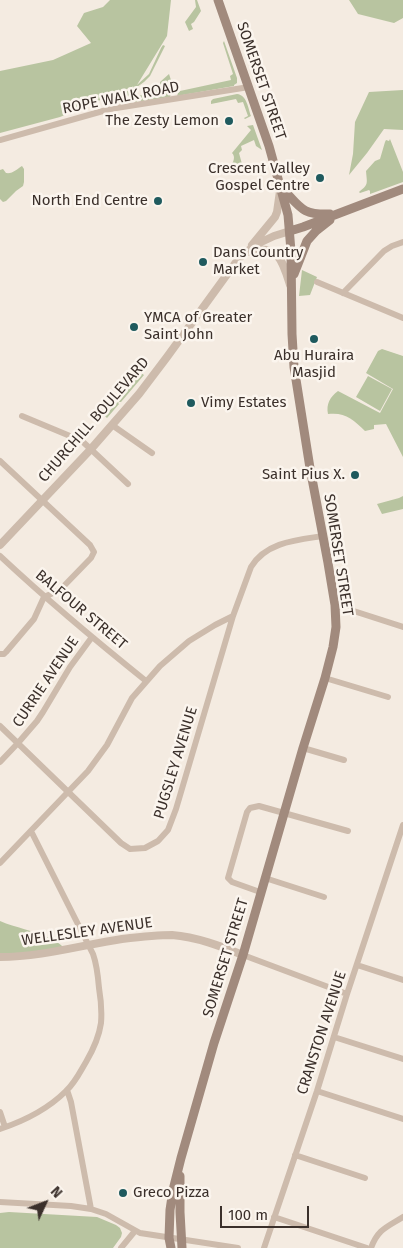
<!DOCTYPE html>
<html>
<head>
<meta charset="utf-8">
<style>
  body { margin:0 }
  #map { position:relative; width:403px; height:1248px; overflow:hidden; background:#f4ebe1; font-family:"Fira Sans",sans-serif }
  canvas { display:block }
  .north { position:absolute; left:20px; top:1178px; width:50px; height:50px; -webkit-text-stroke:4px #fbf5ee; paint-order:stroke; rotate:47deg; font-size:14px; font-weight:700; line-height:20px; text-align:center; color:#3b302b }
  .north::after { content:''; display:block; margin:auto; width:18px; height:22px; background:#3b302b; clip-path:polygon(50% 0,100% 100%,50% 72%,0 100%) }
  .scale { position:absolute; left:220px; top:1206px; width:89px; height:22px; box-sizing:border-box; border:2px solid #3b302b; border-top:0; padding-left:6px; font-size:15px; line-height:18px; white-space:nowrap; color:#3b302b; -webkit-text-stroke:4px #fbf5ee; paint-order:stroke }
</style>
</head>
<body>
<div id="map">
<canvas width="403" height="1248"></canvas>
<div class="north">N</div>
<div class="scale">100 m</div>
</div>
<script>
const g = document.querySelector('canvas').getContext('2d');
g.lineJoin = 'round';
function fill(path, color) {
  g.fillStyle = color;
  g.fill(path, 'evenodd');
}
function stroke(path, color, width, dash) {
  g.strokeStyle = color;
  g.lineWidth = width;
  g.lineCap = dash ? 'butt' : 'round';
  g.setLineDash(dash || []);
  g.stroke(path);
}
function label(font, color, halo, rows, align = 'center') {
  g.font = font + ' "Fira Sans",sans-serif';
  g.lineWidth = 5;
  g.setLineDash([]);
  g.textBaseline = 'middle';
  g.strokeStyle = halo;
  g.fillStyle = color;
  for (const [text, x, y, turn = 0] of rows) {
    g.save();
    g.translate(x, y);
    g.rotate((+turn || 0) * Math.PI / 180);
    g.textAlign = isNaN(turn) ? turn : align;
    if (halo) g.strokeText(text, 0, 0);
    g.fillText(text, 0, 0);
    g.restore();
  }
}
fill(new Path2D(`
  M 110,0 L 171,0 L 167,36 L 137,85 L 149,74 L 161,48 L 163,45 L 165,46 L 150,76 L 144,82 L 130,92 L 131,94 L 113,105 L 104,107 L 120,97 L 134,86 L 60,117 L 0,133 L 0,71 L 53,60 L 91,43 L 77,26 L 84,13 L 103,7 Z
  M 195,0 L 197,0 L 201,11 L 194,22 L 191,24 L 193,29 L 189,31 L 185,22 L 196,7 Z
  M 349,0 L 403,0 L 403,18 L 394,23 L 358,14 Z
  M 224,41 L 237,78 L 237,83 L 234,85 L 234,86 L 177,96 L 178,93 L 180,91 L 231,80 L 230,76 L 233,74 L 223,43 Z
  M 169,74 L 171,80 L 168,82 L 171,93 L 170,97 L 120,104 C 125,100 131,101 136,97 L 161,88 L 160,82 Z
  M 403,90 L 403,130 L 384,129 L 367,153 L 349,175 L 353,154 L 355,122 L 369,92 Z
  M 237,94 C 247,95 248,108 251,116 L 245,119 L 244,118 L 248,116 L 243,102 L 238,103 L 236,99 L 211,104 L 211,101 L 213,99 Z
  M 253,125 L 262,150 L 256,146 L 254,140 L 241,146 L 242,150 L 239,153 L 242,164 L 231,166 C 233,162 236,157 232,153 L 251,130 L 247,126 Z
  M 390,139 L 403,172 L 403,182 L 370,194 L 370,191 L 369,190 L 360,193 L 359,192 C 369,184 367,184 366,171 L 375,161 L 380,159 L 385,142 L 386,140 L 389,141 Z
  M 22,166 L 24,169 L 24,182 L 23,186 L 16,191 L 6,201 L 3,202 L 0,199 L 0,170 L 3,169 L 6,173 C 13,174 17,169 22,166 Z
  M 302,270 L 317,277 L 310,295 L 299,296 Z
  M 382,349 L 403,356 L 403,457 L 386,424 L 374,425 L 374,429 L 365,431 C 353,419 345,412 328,414 C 326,404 330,397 338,391 L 380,413 L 393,389 L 366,373 L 378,351 Z
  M 138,371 L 144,375 L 121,402 L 119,402 L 118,403 L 119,404 L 107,418 L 102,413 L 104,412 L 107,414 L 140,375 L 137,372 Z
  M 368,376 L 392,389 L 380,411 L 356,397 Z
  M 403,496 L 403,509 L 382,514 L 377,504 L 399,498 Z
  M 0,921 C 16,928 33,930 49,938 C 55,940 61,945 66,949 L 0,957 Z
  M 9,1212 L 97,1217 L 116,1225 L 120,1228 L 122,1233 L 121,1237 L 113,1248 L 0,1248 L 0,1213 Z`), '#b8c4a0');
stroke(new Path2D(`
  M 0,140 L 110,109 L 249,87
  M 317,282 L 403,318
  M 343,293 L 384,251 L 392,246 L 403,242
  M 22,416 L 82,441 L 128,484
  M 112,425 L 152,453
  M 0,461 L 90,545 L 94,552 L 91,558 L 60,590 L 44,597 L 34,619 L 6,652 L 4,654 L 0,654
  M 0,556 C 47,600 96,641 146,681
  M 335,605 L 403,627
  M 325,678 L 388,697
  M 0,726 L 121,843 L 130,849 L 145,848 L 158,841 L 168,830 L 176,809 L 233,616 L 251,567 C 266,542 297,540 323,536
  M 303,748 L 344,760
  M 0,762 L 18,743 L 37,721 L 43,712 L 70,667 L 92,637
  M 0,863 L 88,771 L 107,745 L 132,698 L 160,666 L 189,641 L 215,625 L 233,616
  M 265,878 L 324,897
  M 260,892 L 232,882 L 228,878 L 247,812 L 250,808 L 259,806 L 348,831
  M 243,955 L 347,994
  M 357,965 L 403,980
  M 334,1037 L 403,1059
  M 67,1090 L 71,1102 L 91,1209
  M 317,1091 L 403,1119
  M 0,1112 L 5,1127
  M 0,1129 C 24,1121 48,1109 66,1091 C 75,1083 80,1072 86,1062 C 93,1050 99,1037 101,1023 C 102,1011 101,1000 99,988 C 98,976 97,965 93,954 L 31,831
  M 295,1155 L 365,1178
  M 0,1202 L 71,1206 L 91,1209 L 106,1214 L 140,1233 L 238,1248
  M 274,1217 L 367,1248
  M 121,1248 L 135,1231
  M 264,1248 L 317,1091 L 347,994 L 403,825
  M 371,1248 C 378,1229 387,1227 403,1217`), '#cdbbac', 6);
stroke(new Path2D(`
  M 252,245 L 275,217 L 277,212 L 280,191
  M 248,252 C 278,242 283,262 290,285
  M 0,545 L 91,449 L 139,394 L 167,357 L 239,258 L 257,244 L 274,236 L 290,231
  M 0,957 C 41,957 82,945 122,939 C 139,937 156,935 172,935 C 197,937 220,946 243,955`), '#cdbbac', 8);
stroke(new Path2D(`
  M 283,189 C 301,208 302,215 330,214
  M 290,231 L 303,227 L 403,189
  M 294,274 L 307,241 L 316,231 L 330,220
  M 180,1176 L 180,1212 L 182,1248
  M 171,1248 L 169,1238 L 170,1210 L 173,1190 L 181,1158 L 214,1043 L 243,955 L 303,748 L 325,678 L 333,647 L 336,627 L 335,605 L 328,563 L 310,468 L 294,367 L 292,334 L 291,251 L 288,215 L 269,146 L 218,0`), '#a18a7d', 9);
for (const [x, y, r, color] of [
  [229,121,5,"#1f5a5e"],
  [320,178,5,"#1f5a5e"],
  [158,201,5,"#1f5a5e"],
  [203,262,5,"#1f5a5e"],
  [134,327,5,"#1f5a5e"],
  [314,339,5,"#1f5a5e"],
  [191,403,5,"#1f5a5e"],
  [355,475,5,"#1f5a5e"],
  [123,1193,5,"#1f5a5e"]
]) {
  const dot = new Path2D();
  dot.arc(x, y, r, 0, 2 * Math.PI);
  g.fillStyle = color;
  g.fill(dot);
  stroke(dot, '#fbf5ee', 2);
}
label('15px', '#3b302b', '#fbf5ee', [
  ["SOMERSET STREET",261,81,71],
  ["ROPE WALK ROAD",121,98,-11],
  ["CHURCHILL BOULEVARD",94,420,-49],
  ["SOMERSET STREET",338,555,81],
  ["BALFOUR STREET",81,610,40],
  ["CURRIE AVENUE",46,682,-56],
  ["PUGSLEY AVENUE",176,763,-73],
  ["WELLESLEY AVENUE",87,932,-8],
  ["SOMERSET STREET",226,958,-73],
  ["CRANSTON AVENUE",322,1033,-72]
]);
label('15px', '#3b302b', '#fbf5ee', [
  ["The Zesty Lemon",219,121],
  ["Crescent Valley",310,169],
  ["Gospel Centre",310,186],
  ["North End Centre",148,201],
  ["Dans Country",213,253,"left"],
  ["Market",213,270,"left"],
  ["YMCA of Greater",144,318,"left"],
  ["Saint John",144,335,"left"],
  ["Abu Huraira",314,356,"center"],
  ["Masjid",314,373,"center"],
  ["Vimy Estates",201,403,"left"],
  ["Saint Pius X.",345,475],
  ["Greco Pizza",133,1193,"left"]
], 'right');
</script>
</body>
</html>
